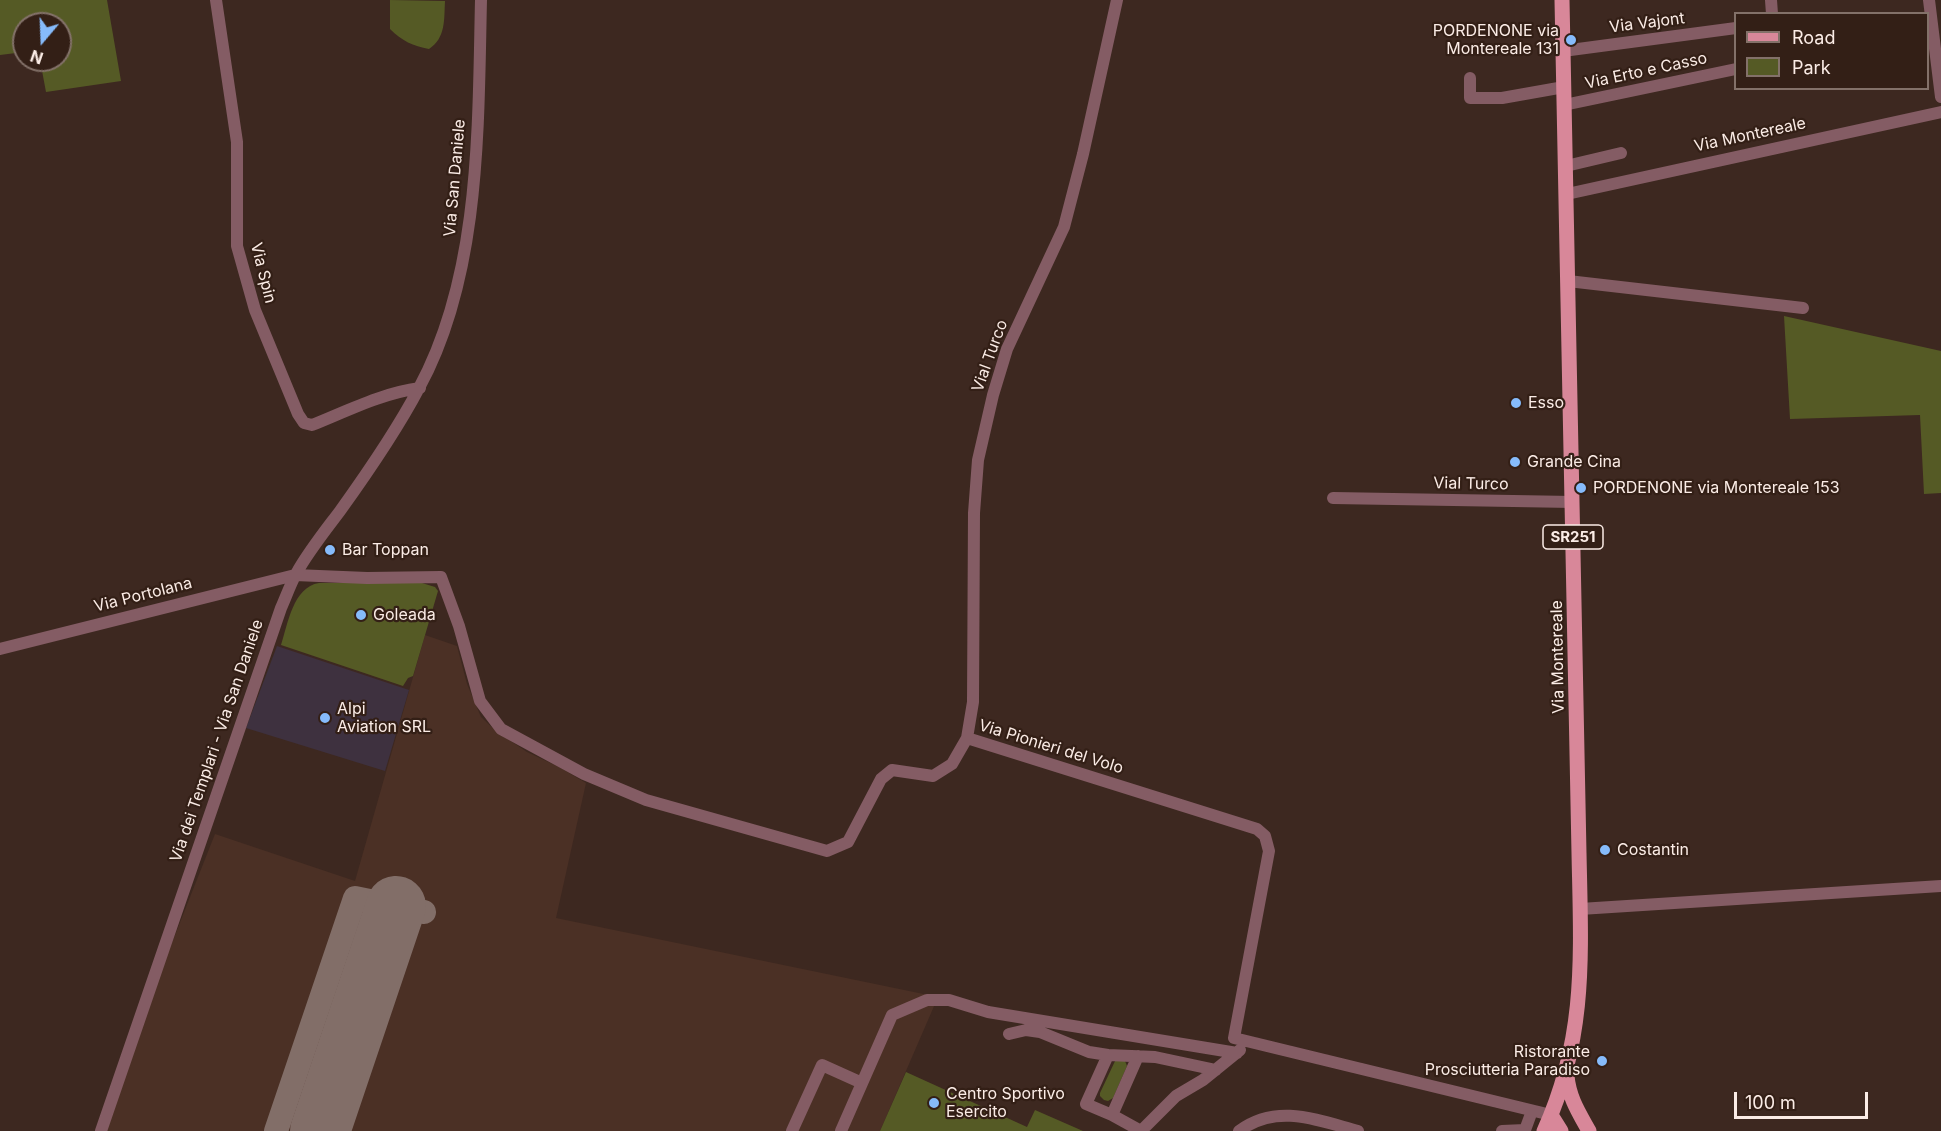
<!DOCTYPE html>
<html>
<head>
<meta charset="utf-8">
<style>
  body { margin:0 }
  #map { position:relative; width:1941px; height:1131px; overflow:hidden; background:#3d2820; font-family:Inter,sans-serif }
  canvas { display:block }
  .legend { position:absolute; left:1734px; top:12px; width:195px; height:78px; box-sizing:border-box; background:#331f16; border:2px solid #837169; margin:0; padding:8px 10px; list-style:none; font-size:18px; color:#fbece6 }
  .legend li { display:flex; align-items:center; gap:12px; height:30px }
  .legend b { width:30px; border:2px solid #837169 }
  .north { position:absolute; left:12px; top:12px; width:60px; height:60px; box-sizing:border-box; background:#331f16; border:2px solid #837169; border-radius:50%; rotate:199deg; font-size:16px; font-weight:700; line-height:24px; text-align:center; color:#fbece6 }
  .north::after { content:''; display:block; margin:auto; width:21px; height:27px; background:#86bbfb; clip-path:polygon(50% 0,100% 100%,50% 72%,0 100%) }
  .scale { position:absolute; left:1734px; top:1092px; width:134px; height:27px; box-sizing:border-box; border:3px solid #fbece6; border-top:0; padding-left:8px; font-size:18px; line-height:21px; white-space:nowrap; color:#fbece6; -webkit-text-stroke:4px #331f16; paint-order:stroke }
</style>
</head>
<body>
<div id="map">
<canvas width="1941" height="1131"></canvas>
<ul class="legend">
<li><b style="height:8px;background:#d88799"></b>Road</li>
<li><b style="height:16px;background:#555a25"></b>Park</li>
</ul>
<div class="north">N</div>
<div class="scale">100 m</div>
</div>
<script>
const g = document.querySelector('canvas').getContext('2d');
g.lineJoin = 'round';
function fill(path, color) {
  g.fillStyle = color;
  g.fill(path, 'evenodd');
}
function stroke(path, color, width, dash) {
  g.strokeStyle = color;
  g.lineWidth = width;
  g.lineCap = dash ? 'butt' : 'round';
  g.setLineDash(dash || []);
  g.stroke(path);
}
function label(font, color, halo, rows, align = 'center') {
  g.font = font + ' Inter,sans-serif';
  g.lineWidth = 4.5;
  g.setLineDash([]);
  g.textBaseline = 'middle';
  g.strokeStyle = halo;
  g.fillStyle = color;
  for (const [text, x, y, turn = 0] of rows) {
    g.save();
    g.translate(x, y);
    g.rotate((+turn || 0) * Math.PI / 180);
    g.textAlign = isNaN(turn) ? turn : align;
    if (halo) g.strokeText(text, 0, 0);
    g.fillText(text, 0, 0);
    g.restore();
  }
}
fill(new Path2D(`
  M 425,635 L 457,646 L 467,684 L 481,717 L 496,731 L 527,752 L 559,767 L 586,783 L 556,918 L 938,997 L 880,1131 L 106,1131 L 160,973 L 215,834 L 355,881 Z`), '#4b3025');
fill(new Path2D(`
  M 277,646 L 409,690 L 385,771 L 246,728 Z`), '#3e313f');
fill(new Path2D(`
  M 0,0 L 107,0 L 121,81 L 46,92 L 40,60 L 60,60 L 60,24 L 24,24 L 24,52 L 0,55 Z
  M 390,0 L 445,1 C 444,19 446,38 429,49 C 413,46 402,41 390,29 Z
  M 1784,316 L 1941,351 L 1941,493 L 1924,494 L 1920,415 L 1790,419 Z
  M 319,583 L 422,583 L 435,587 L 438,591 L 413,676 L 408,678 L 403,686 L 281,645 C 288,624 293,587 319,583 Z
  M 1116,1059 L 1125,1061 L 1127,1066 L 1113,1098 L 1108,1101 L 1104,1100 L 1100,1096 L 1100,1093 Z
  M 906,1072 L 1027,1127 L 1035,1110 L 1083,1131 L 880,1131 Z`), '#555a25');
stroke(new Path2D(`
  M 276,1131 L 355,898 L 424,912`), '#826e68', 24);
stroke(new Path2D(`
  M 320,1131 L 396,906`), '#826e68', 60);
stroke(new Path2D(`
  M 216,0 L 237,142 L 237,246 L 255,310 L 298,414 L 304,423 L 312,425 C 347,411 382,393 420,388
  M 1771,0 L 1772,14
  M 1929,0 L 1941,97
  M 1563,51 L 1736,28
  M 1470,78 L 1470,98 L 1502,98 L 1564,87
  M 1564,105 L 1736,69
  M 1566,166 L 1621,153
  M 1567,194 L 1941,112
  M 1568,281 L 1803,308
  M 1333,498 L 1573,502
  M 0,649 L 295,575 L 367,578 L 441,577 L 459,626 L 480,701 L 501,729 L 584,774 L 646,800 L 827,851 L 848,842 L 881,779 L 892,770 L 933,776 L 952,764 L 967,738 L 1257,829 L 1265,836 L 1269,851 L 1234,1038 L 1551,1115
  M 967,738 L 973,702 L 974,513 L 978,460 L 993,395 L 1007,349 L 1064,227 L 1083,154 L 1117,0
  M 1580,909 L 1941,886
  M 1009,1034 L 1026,1030 L 1040,1032 L 1089,1052 L 1108,1055 L 1155,1057 L 1216,1070
  M 1108,1055 L 1086,1104 L 1112,1115 L 1138,1056
  M 1112,1115 L 1141,1131
  M 101,1131 L 281,608 C 286,597 290,585 296,574 C 308,552 325,531 340,511 C 368,472 397,430 419,388 C 481,274 478,127 481,0
  M 792,1131 L 822,1065 L 862,1083
  M 841,1131 L 892,1015 L 927,1000 L 949,1000 L 988,1012 L 1237,1053
  M 1141,1131 L 1176,1096 L 1203,1080 L 1240,1050
  M 1239,1131 C 1277,1103 1317,1120 1358,1131
  M 1502,1131 L 1525,1130 L 1532,1111`), '#845c64', 12);
stroke(new Path2D(`
  M 1567,1076 C 1569,1098 1579,1113 1589,1131
  M 1551,1115 L 1561,1131
  M 1544,1131 C 1587,1037 1581,954 1579,853 L 1562,0`), '#d88799', 15);
for (const [x, y, r, color] of [
  [1571,40,6,"#86bbfb"],
  [1516,403,6,"#86bbfb"],
  [1515,462,6,"#86bbfb"],
  [1581,488,6,"#86bbfb"],
  [330,550,6,"#86bbfb"],
  [361,615,6,"#86bbfb"],
  [325,718,6,"#86bbfb"],
  [1605,850,6,"#86bbfb"],
  [1602,1061,6,"#86bbfb"],
  [934,1103,6,"#86bbfb"]
]) {
  const dot = new Path2D();
  dot.arc(x, y, r, 0, 2 * Math.PI);
  g.fillStyle = color;
  g.fill(dot);
  stroke(dot, '#331f16', 2);
}
for (const [x, y, w] of [
  [1573,537,60]
]) {
  const box = new Path2D();
  box.roundRect(x - w / 2, y - 12, w, 24, 4.5);
  g.fillStyle = '#331f16';
  g.fill(box);
  stroke(box, '#fbece6', 1.5);
}
label('bold 15px', '#fbece6', null, [
  ["SR251",1573,537]
]);
label('16px', '#fbece6', '#331f16', [
  ["Via Vajont",1647,23,-7],
  ["Via Erto e Casso",1646,71,-12],
  ["Via Montereale",1750,135,-12],
  ["Via San Daniele",455,178,-85],
  ["Via Spin",263,273,76],
  ["Vial Turco",990,356,-70],
  ["Vial Turco",1471,484,1],
  ["Via Portolana",143,595,-14],
  ["Via Montereale",1558,657,-91],
  ["Via dei Templari - Via San Daniele",217,741,-71],
  ["Via Pionieri del Volo",1051,747,17]
]);
label('16px', '#fbece6', '#331f16', [
  ["PORDENONE via",1559,31,"right"],
  ["Montereale 131",1559,49,"right"],
  ["Esso",1528,403],
  ["Grande Cina",1527,462],
  ["PORDENONE via Montereale 153",1593,488],
  ["Bar Toppan",342,550],
  ["Goleada",373,615],
  ["Alpi",337,709],
  ["Aviation SRL",337,727],
  ["Costantin",1617,850],
  ["Ristorante",1590,1052,"right"],
  ["Prosciutteria Paradiso",1590,1070,"right"],
  ["Centro Sportivo",946,1094],
  ["Esercito",946,1112]
], 'left');
</script>
</body>
</html>
